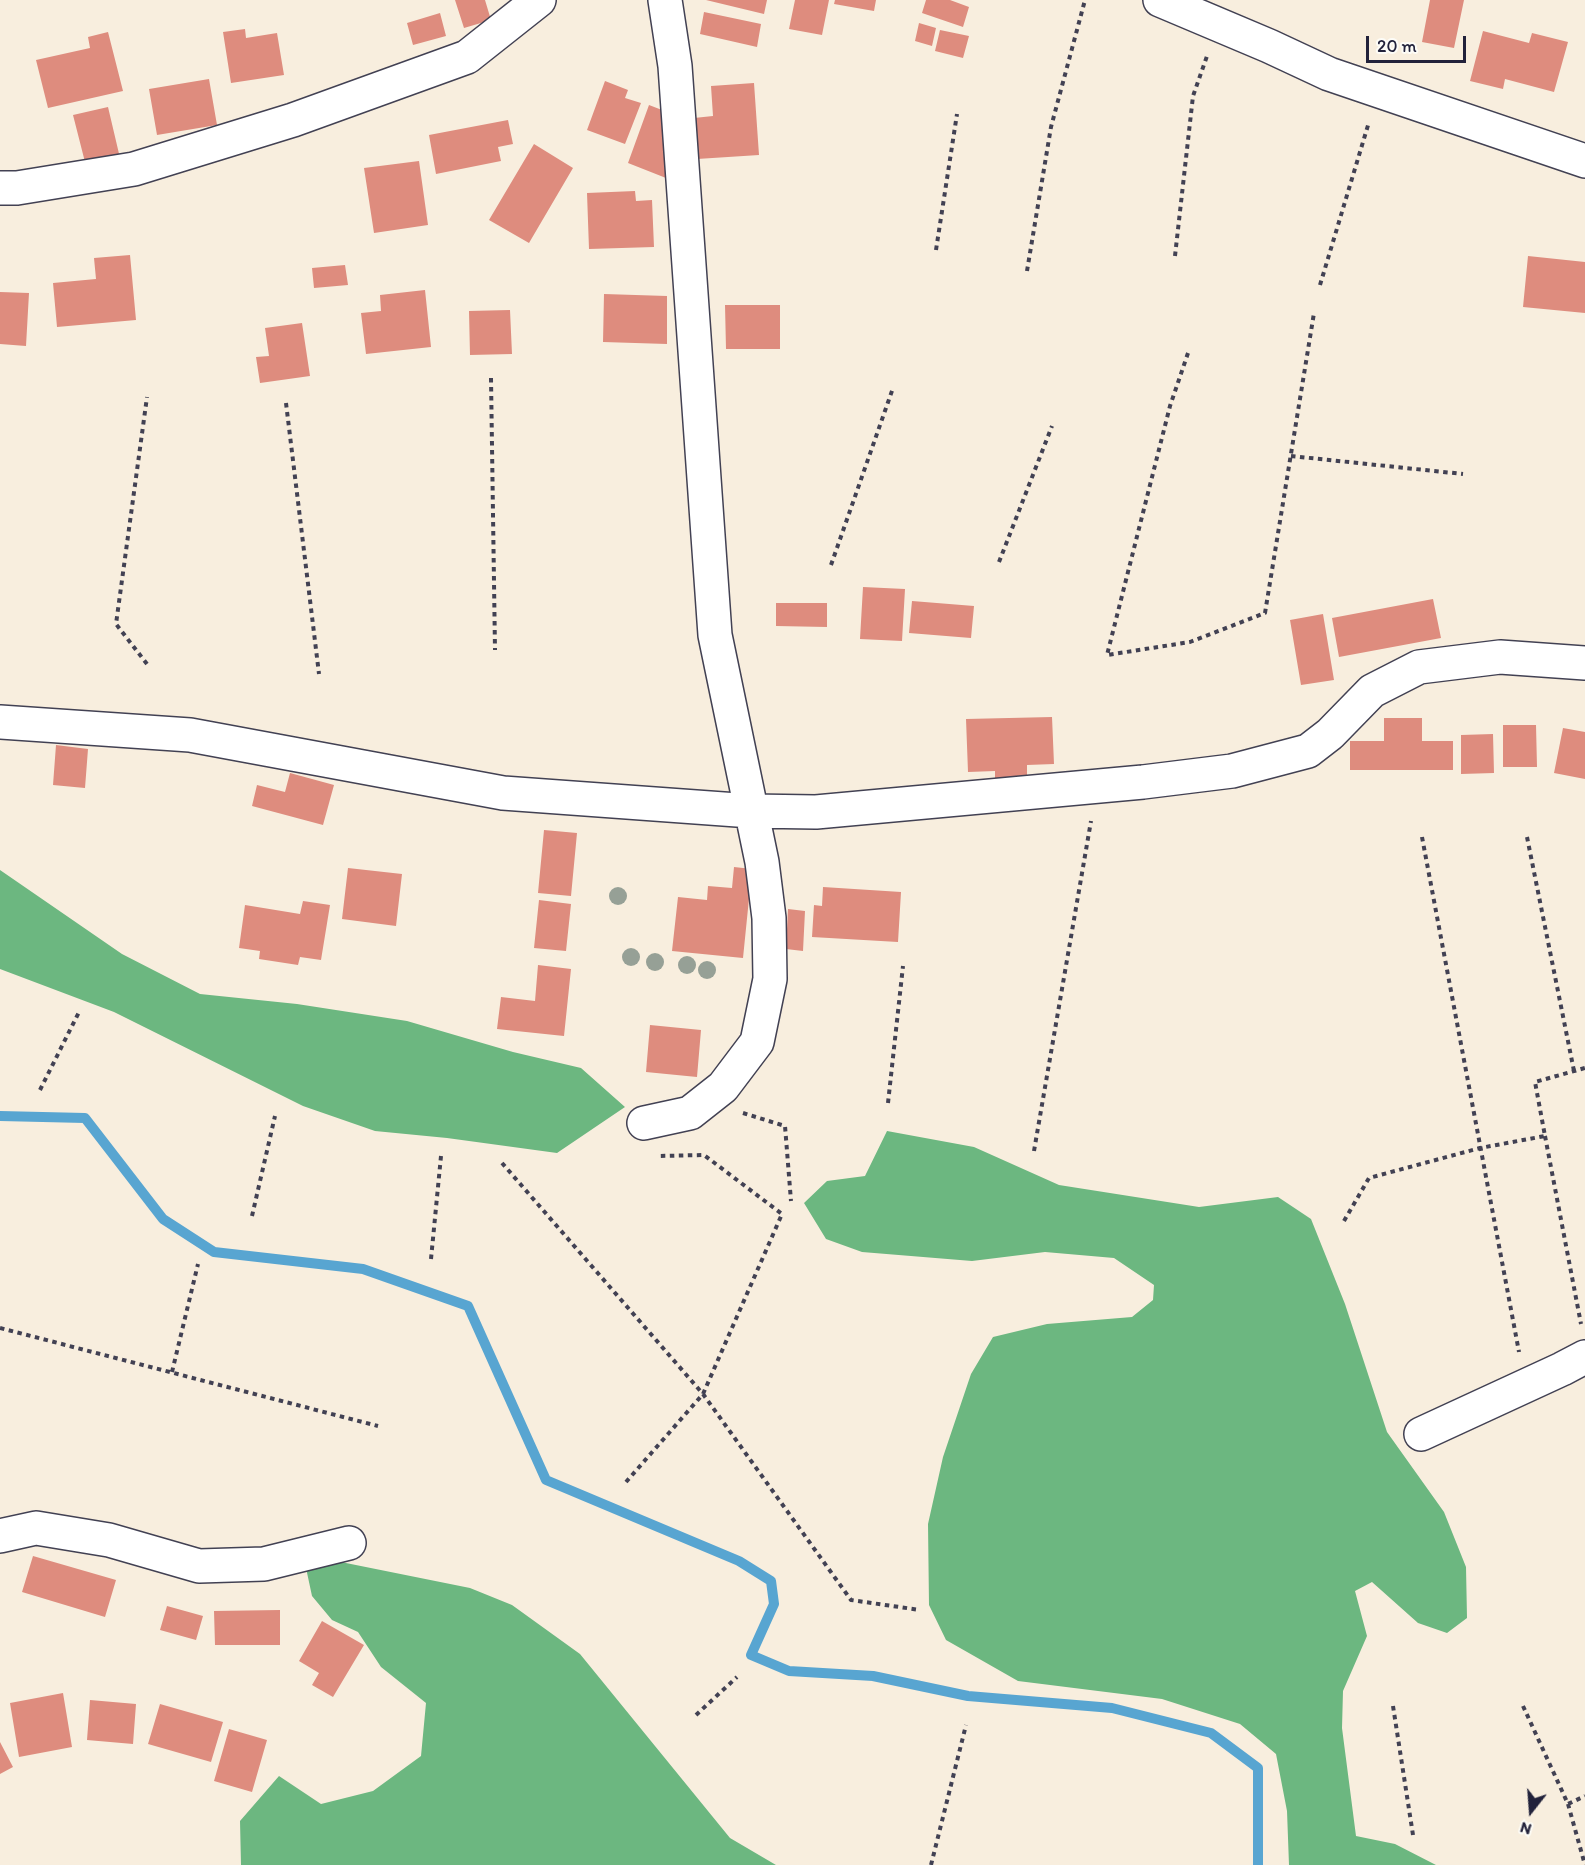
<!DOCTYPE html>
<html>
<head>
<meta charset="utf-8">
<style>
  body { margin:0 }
  #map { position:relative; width:1585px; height:1865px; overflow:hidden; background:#f8eede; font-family:Itim,sans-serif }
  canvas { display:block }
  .north { position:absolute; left:1501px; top:1781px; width:60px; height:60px; -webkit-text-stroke:4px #fdfcf7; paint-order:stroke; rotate:197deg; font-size:16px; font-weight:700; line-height:24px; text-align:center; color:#22223b }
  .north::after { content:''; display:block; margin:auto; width:21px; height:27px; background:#22223b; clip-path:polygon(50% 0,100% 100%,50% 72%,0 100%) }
  .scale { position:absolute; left:1366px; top:36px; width:100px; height:27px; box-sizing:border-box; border:3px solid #22223b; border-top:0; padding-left:8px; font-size:18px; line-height:21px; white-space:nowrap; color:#22223b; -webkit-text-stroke:4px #fdfcf7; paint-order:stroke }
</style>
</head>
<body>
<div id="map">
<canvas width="1585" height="1865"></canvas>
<div class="north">N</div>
<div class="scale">20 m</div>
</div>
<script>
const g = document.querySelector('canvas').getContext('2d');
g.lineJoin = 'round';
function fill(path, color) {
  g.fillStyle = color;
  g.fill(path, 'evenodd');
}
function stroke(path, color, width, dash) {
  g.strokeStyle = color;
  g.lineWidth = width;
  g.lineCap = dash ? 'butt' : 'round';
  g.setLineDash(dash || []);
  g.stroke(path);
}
fill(new Path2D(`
  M 0,870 L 122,954 L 200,994 L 297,1004 L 407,1021 L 513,1052 L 581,1068 L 625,1107 L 557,1153 L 447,1138 L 375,1131 L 303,1106 L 114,1012 L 0,969 Z
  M 887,1131 L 974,1147 L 1059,1185 L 1199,1207 L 1278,1197 L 1311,1219 L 1345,1304 L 1387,1432 L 1444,1512 L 1466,1567 L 1467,1618 L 1447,1633 L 1418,1623 L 1372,1582 L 1355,1591 L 1367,1636 L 1343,1691 L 1342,1728 L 1356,1836 L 1395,1844 L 1436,1865 L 1289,1865 L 1287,1811 L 1276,1754 L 1240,1724 L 1162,1699 L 1018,1681 L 946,1640 L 929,1605 L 928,1524 L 943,1457 L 971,1374 L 993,1337 L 1047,1324 L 1132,1317 L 1153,1300 L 1154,1285 L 1114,1258 L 1045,1252 L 972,1261 L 862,1252 L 826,1239 L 804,1203 L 827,1181 L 865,1176 Z
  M 336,1561 L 470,1588 L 512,1605 L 580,1654 L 730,1838 L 776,1865 L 241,1865 L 240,1821 L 279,1776 L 321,1804 L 373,1791 L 421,1756 L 426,1703 L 381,1667 L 358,1632 L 332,1620 L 312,1596 L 306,1568 Z`), '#6cb780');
stroke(new Path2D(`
  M 0,1116 L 85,1118 L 163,1219 L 214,1252 L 363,1269 L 468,1306 L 546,1480 L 739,1561 L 771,1581 L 774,1604 L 751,1655 L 789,1671 L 873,1676 L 968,1696 L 1112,1708 L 1211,1733 L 1258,1768 L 1258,1865`), '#58a5d1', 10);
fill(new Path2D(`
  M 455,0 L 485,0 L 491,20 L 464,28 Z
  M 706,0 L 767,0 L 764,14 Z
  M 795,0 L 829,0 L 822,35 L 789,29 Z
  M 835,0 L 876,0 L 874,11 L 834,4 Z
  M 926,0 L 950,0 L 969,7 L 963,27 L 922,13 Z
  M 1430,0 L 1464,0 L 1454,48 L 1422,42 Z
  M 704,12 L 761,24 L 757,47 L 700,34 Z
  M 440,13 L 446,36 L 413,45 L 407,23 Z
  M 919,23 L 936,28 L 932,46 L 915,41 Z
  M 245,29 L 246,38 L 277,33 L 284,75 L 231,83 L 223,32 Z
  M 940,30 L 969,36 L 963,58 L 935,51 Z
  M 1483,31 L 1529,43 L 1532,33 L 1568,42 L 1554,92 L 1505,79 L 1503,89 L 1470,81 Z
  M 108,32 L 123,91 L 48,108 L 36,60 L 90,48 L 88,37 Z
  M 209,79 L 217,125 L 157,135 L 149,89 Z
  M 605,81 L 628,90 L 625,98 L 641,103 L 625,144 L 587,130 Z
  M 754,83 L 759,155 L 697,159 L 694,118 L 713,116 L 711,86 Z
  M 649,105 L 662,110 L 666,178 L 628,163 Z
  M 108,107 L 120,158 L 86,166 L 73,115 Z
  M 508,120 L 513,144 L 498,147 L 501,161 L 436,174 L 429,135 Z
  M 534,144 L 573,168 L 529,243 L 489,220 Z
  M 419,161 L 428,225 L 374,233 L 364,168 Z
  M 635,191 L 636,201 L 652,200 L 654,247 L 589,249 L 587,193 Z
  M 130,255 L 136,320 L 57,327 L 53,283 L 96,279 L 94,258 Z
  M 1528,256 L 1585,262 L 1585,313 L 1523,307 Z
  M 345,265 L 348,285 L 314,288 L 312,268 Z
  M 425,290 L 431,347 L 366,354 L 361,313 L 381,311 L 380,295 Z
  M 0,292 L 29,293 L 26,346 L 0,344 Z
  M 604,294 L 667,296 L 667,344 L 603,342 Z
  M 725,305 L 780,305 L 780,349 L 726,349 Z
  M 510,310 L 512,354 L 470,355 L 469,311 Z
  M 302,323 L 310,376 L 260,383 L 256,357 L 269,356 L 265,328 Z
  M 863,587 L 905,589 L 902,641 L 860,639 Z
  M 1433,599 L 1441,638 L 1339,657 L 1332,618 Z
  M 912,601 L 974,606 L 971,638 L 909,633 Z
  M 776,603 L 827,603 L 827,627 L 776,626 Z
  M 1323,614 L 1334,680 L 1301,685 L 1290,620 Z
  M 1052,717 L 1054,764 L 1027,765 L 1027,778 L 995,778 L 995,771 L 968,772 L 966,719 Z
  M 1384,718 L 1422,718 L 1422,741 L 1453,741 L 1453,770 L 1350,770 L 1350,741 L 1384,741 Z
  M 1503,725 L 1536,725 L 1537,767 L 1503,767 Z
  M 1563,728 L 1585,732 L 1585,779 L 1554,773 Z
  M 1493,734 L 1494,773 L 1461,774 L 1461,735 Z
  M 56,745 L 88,749 L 85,788 L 53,785 Z
  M 290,773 L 334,785 L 323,825 L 252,806 L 257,785 L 285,792 Z
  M 544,830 L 577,833 L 571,896 L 538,893 Z
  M 734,867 L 752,869 L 743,958 L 672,951 L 678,897 L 707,900 L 708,886 L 732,888 Z
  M 348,868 L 402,874 L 396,926 L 342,919 Z
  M 823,887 L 901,892 L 898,942 L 812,937 L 814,905 L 822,906 Z
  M 539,900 L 571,904 L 566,951 L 534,948 Z
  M 303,901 L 330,905 L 321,960 L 300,957 L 298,965 L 259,959 L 260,951 L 239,948 L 245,905 L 300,914 Z
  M 788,909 L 805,911 L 803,951 L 786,949 Z
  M 538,965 L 571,969 L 564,1036 L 497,1029 L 501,997 L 535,1001 Z
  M 650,1025 L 701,1030 L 697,1077 L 646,1072 Z
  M 33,1556 L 116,1580 L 105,1617 L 22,1592 Z
  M 167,1606 L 203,1616 L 196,1640 L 160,1630 Z
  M 280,1610 L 280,1645 L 215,1645 L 214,1611 Z
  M 322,1621 L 364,1645 L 333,1697 L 312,1685 L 319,1673 L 299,1661 Z
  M 63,1693 L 72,1747 L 19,1757 L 10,1703 Z
  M 90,1700 L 136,1704 L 133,1744 L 87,1740 Z
  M 160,1704 L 223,1722 L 211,1762 L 148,1744 Z
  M 229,1729 L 267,1740 L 252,1792 L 214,1781 Z
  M 0,1742 L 13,1767 L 0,1774 Z`), '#de8c7e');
const minor = new Path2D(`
  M 1160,0 L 1269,46 L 1329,74 L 1585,161
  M 0,188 L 17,188 L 134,169 L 293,120 L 467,57 L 539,0
  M 0,722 L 190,735 L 503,793 L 751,811 L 816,812 L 1143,782 L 1232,771 L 1308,751 L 1330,734 L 1372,691 L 1419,667 L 1500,657 L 1585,663
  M 644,1123 L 690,1113 L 723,1087 L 757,1042 L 770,979 L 769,918 L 762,862 L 715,635 L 675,66 L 665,0
  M 1421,1434 L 1562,1369 L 1585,1357
  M 0,1536 L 36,1528 L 109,1540 L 199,1566 L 264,1564 L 349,1543`);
stroke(minor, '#424153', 36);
stroke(new Path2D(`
  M 936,250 L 957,114
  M 1175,256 L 1193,96 L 1207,56
  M 1027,271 L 1051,127 L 1085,0
  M 1320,285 L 1369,122
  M 1188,353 L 1170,406 L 1107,655 L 1190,642 L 1265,613 L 1314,313
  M 491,378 L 495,650
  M 286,403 L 319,674
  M 1291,456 L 1463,474
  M 999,562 L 1052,426
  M 831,565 L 893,388
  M 147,664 L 116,624 L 147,397
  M 1422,837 L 1519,1352
  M 1527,837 L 1574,1071
  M 40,1090 L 79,1012
  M 888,1103 L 903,966
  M 743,1113 L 785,1126 L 791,1201
  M 1545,1136 L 1581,1324
  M 1034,1151 L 1091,821
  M 502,1163 L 703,1394 L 851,1600 L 920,1610
  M 252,1216 L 275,1116
  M 1344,1221 L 1369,1178 L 1480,1148 L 1545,1136 L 1535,1082 L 1585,1068
  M 431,1259 L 441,1156
  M 0,1328 L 378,1426
  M 172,1372 L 198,1264
  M 626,1482 L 703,1394 L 782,1214 L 704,1155 L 659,1156
  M 1393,1706 L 1413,1835
  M 1523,1706 L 1568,1804 L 1585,1796
  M 696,1715 L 737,1677
  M 1568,1804 L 1585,1865
  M 931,1865 L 966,1725`), '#424153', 4, [4.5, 4.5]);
stroke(minor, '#fff', 33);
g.fillStyle = '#96a096';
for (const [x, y] of [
  [618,896],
  [631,957],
  [655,962],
  [687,965],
  [707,970]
]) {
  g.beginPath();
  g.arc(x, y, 9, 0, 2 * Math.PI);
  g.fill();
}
</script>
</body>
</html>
